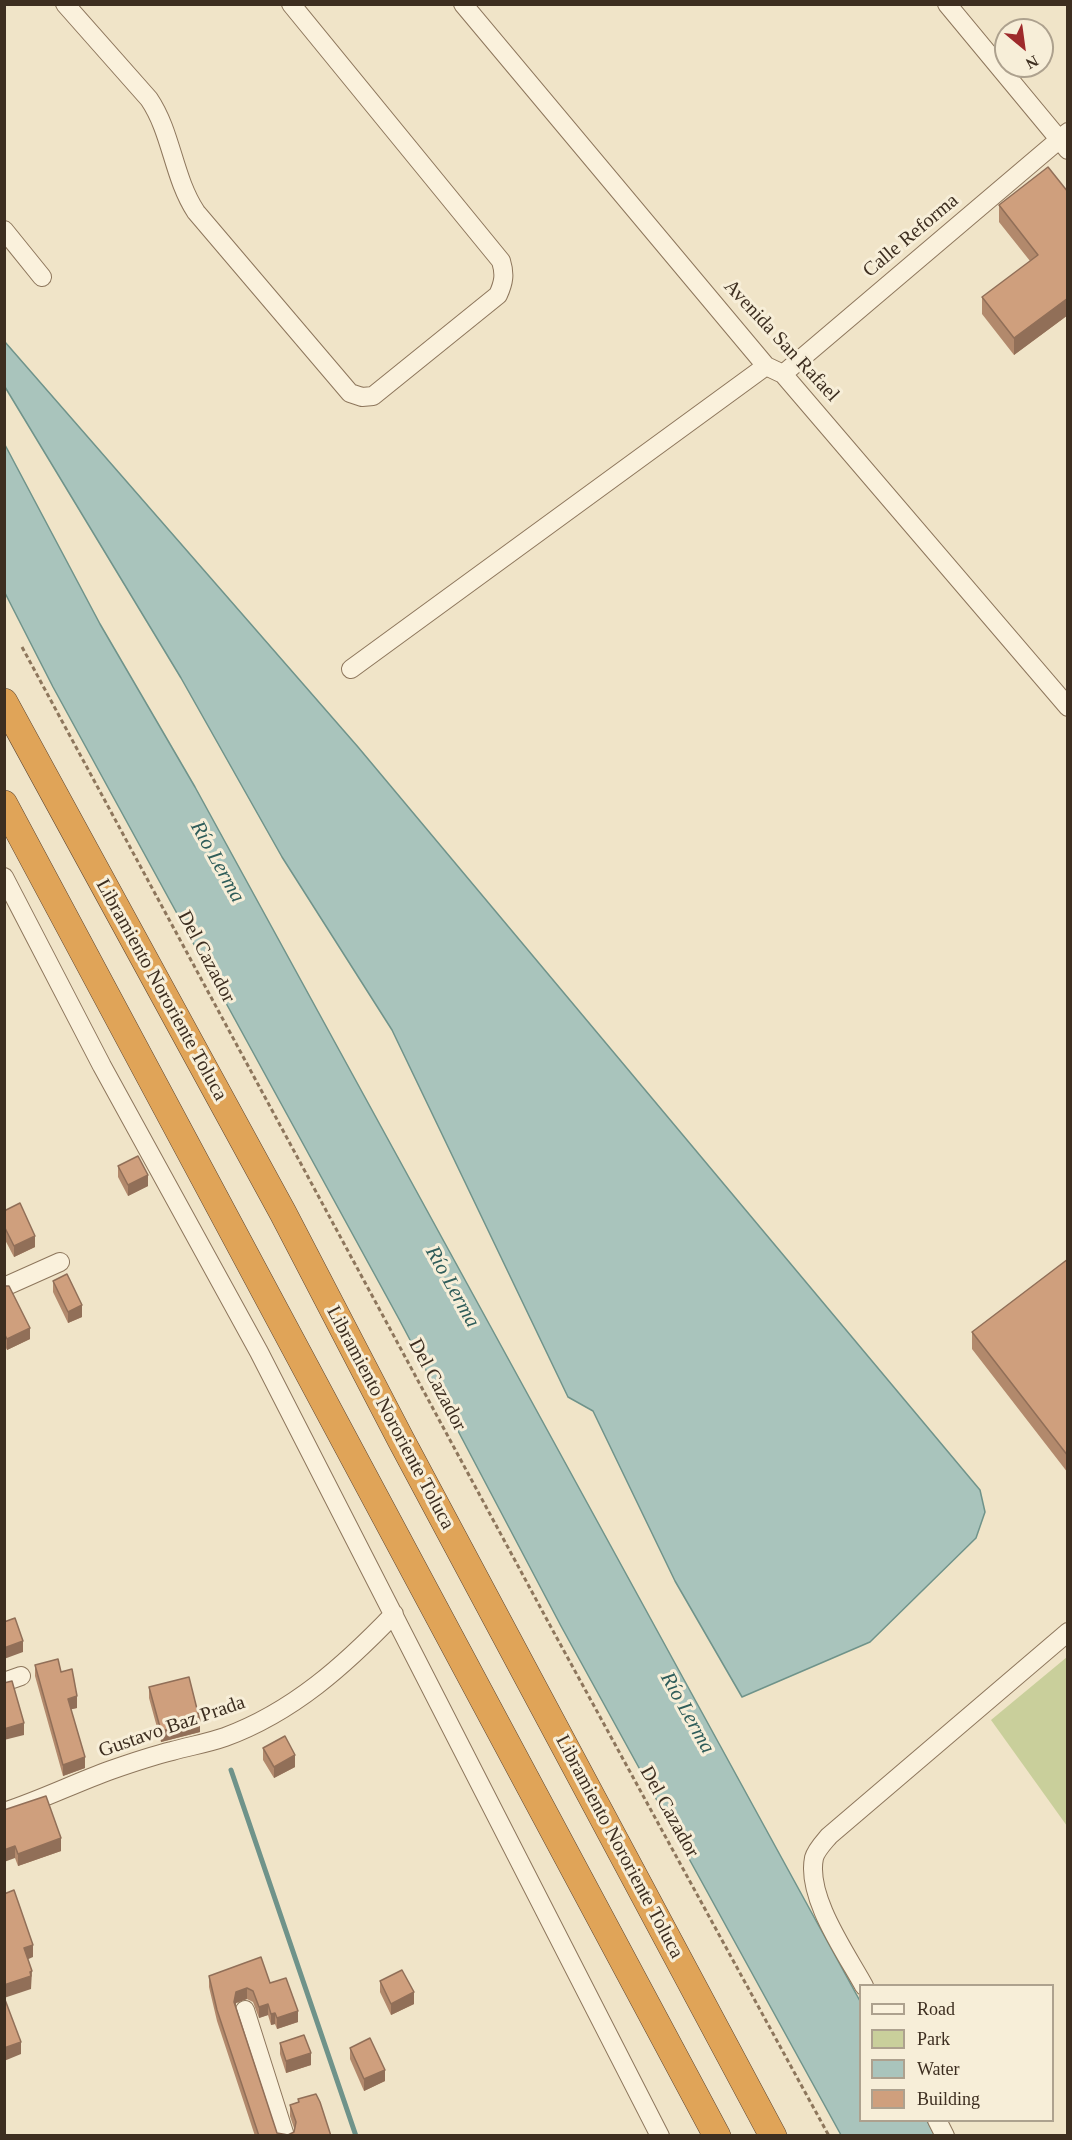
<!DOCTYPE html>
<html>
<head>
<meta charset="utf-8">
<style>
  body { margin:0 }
  #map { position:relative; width:1072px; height:2140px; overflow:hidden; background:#f0e4c8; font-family:"Times New Roman",serif }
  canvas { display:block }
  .frame { position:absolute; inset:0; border:6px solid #3d2e20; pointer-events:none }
  .legend { position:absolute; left:859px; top:1984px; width:195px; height:138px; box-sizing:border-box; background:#f7eed8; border:2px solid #ada18e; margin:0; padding:8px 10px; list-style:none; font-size:18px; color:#3d2e20 }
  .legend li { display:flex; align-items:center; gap:12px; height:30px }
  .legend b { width:30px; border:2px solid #ada18e }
  .north { position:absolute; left:994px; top:18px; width:60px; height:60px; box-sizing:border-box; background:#f7eed8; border:2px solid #ada18e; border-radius:50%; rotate:151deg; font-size:16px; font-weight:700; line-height:24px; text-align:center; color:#3d2e20 }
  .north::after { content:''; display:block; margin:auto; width:21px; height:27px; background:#9e2a2b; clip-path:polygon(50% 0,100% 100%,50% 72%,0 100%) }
</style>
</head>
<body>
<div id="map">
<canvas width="1072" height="2140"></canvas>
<div class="frame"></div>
<ul class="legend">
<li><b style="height:8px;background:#faf1dc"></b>Road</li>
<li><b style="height:16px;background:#c9cf9b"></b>Park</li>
<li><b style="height:16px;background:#a9c4bc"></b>Water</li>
<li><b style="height:16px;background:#cf9f7d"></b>Building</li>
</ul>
<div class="north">N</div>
</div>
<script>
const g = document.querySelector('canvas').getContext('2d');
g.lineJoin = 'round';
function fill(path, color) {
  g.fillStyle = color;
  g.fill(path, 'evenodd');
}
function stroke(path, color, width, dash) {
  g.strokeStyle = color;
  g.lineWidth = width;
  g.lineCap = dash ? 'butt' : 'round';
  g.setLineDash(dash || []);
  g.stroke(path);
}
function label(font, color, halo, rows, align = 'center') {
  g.font = font + ' "Times New Roman",serif';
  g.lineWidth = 6;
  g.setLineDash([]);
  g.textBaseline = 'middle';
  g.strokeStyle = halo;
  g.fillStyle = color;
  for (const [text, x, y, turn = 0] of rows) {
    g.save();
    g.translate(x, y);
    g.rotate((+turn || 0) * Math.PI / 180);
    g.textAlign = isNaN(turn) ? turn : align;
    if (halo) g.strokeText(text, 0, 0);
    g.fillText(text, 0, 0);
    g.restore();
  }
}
fill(new Path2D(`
  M 1067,1657 L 1067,1826 L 991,1720 Z`), '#c9cf9b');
const water = new Path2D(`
  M 5,342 L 358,747 L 980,1490 L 985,1512 L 976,1538 L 870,1642 L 742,1697 L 675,1581 L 593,1411 L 568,1397 L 392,1030 L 282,857 L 181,678 L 5,387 Z
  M 4,443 L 100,624 L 195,787 L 860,2001 L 860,2120 L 927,2121 L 935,2135 L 841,2135 L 561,1626 L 399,1319 L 53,687 L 5,593 Z`);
fill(water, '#a9c4bc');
stroke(water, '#6f938a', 1.5);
stroke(new Path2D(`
  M 231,1770 L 356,2136`), '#6f938a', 5);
const minor = new Path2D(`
  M 65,4 L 149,99 C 172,133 173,177 196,212 L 350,393 L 362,397 L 373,396 L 498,295 C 504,282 505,274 501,261 L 291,4
  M 463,4 L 766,366 L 783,374 L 1068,707
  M 947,4 L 1068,150
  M 4,230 L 42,277
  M 783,374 L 1068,132
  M 351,669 L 766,366
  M 4,877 L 102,1066 L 259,1352 L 660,2136
  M 4,1287 L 60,1262
  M 4,1682 L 21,1676
  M 4,1812 C 41,1800 75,1783 111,1770 C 131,1763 152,1756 172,1751 C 190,1746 208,1743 225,1737 C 293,1712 345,1665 394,1614
  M 864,1986 C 846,1953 806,1897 814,1858 C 816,1850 824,1842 829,1836 L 1068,1632
  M 245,2010 L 285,2136
  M 937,2120 L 945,2136`);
const highway = new Path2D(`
  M 4,702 L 283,1213 L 401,1440 L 773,2136
  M 4,804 L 717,2136`);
stroke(minor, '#8d765c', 20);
stroke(highway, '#5b4430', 28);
stroke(new Path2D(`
  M 22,647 L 552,1629 L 829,2136`), '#8d765c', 3, [4.5, 3]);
stroke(minor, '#faf1dc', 18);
stroke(highway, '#e0a458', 27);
fill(new Path2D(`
  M 1068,192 L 1068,315 L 1014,355 L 982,314 L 982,297 L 1030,261 L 999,222 L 999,205 Z
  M 118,1166 L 148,1186 L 128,1196 L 118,1177 Z
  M 4,1211 L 35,1247 L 14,1257 L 4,1238 Z
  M 1068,1259 L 1068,1473 L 972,1349 L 972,1332 Z
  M 53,1281 L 82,1317 L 68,1323 L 53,1292 Z
  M 4,1286 L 30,1339 L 7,1350 L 4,1344 Z
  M 35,1665 L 61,1672 L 77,1708 L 71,1709 L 85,1768 L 63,1776 L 35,1676 Z
  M 149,1687 L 200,1732 L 161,1742 L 149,1698 Z
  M 263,1748 L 295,1767 L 274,1778 L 263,1760 Z
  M 4,1810 L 61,1851 L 18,1866 L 15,1858 Z
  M 209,1976 L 270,1983 L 298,2022 L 277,2029 L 275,2024 L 271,2025 L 268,2015 L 259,2018 L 253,2002 L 247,1999 L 236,2003 L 236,2006 L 277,2133 L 288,2135 L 294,2132 L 294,2128 L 290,2116 L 290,2105 L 298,2102 L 298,2099 L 331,2136 L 255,2136 L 217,2021 L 209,1987 Z
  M 380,1981 L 414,2004 L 391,2015 L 380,1992 Z
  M 280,2043 L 311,2065 L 286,2073 L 280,2054 Z
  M 350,2048 L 385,2081 L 364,2091 L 350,2059 Z`), '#b2896c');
fill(new Path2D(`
  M 1068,298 L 1068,315 L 1014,355 L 1014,338 Z
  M 148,1175 L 148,1186 L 128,1196 L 128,1185 Z
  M 35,1236 L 35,1247 L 14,1257 L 14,1246 Z
  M 82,1305 L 82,1317 L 68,1323 L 68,1312 Z
  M 30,1328 L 30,1339 L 7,1350 L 7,1339 Z
  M 23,1641 L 23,1652 L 4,1659 L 4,1648 Z
  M 77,1696 L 77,1708 L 68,1710 L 68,1699 Z
  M 200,1721 L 200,1732 L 161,1742 L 161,1731 Z
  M 24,1723 L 24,1735 L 4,1740 L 4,1729 Z
  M 295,1755 L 295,1767 L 274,1778 L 274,1767 Z
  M 85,1757 L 85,1768 L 63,1776 L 63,1765 Z
  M 61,1838 L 61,1851 L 18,1866 L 18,1854 Z
  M 15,1846 L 15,1858 L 4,1862 L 4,1850 Z
  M 33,1945 L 33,1957 L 24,1961 L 24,1948 Z
  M 32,1971 L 31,1989 L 4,1998 L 4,1985 Z
  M 247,1988 L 247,1999 L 236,2003 L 234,2013 L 234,2002 L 236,1992 Z
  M 414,1992 L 414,2004 L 391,2015 L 391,2004 Z
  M 268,2004 L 268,2015 L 259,2018 L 259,2007 Z
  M 298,2011 L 298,2022 L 277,2029 L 277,2018 Z
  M 275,2013 L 275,2024 L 271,2025 L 271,2014 Z
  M 21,2042 L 21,2054 L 4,2061 L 4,2048 Z
  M 311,2053 L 311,2065 L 286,2073 L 286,2061 Z
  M 385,2070 L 385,2081 L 364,2091 L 364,2079 Z`), '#916f58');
const building = new Path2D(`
  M 1048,167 L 1068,192 L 1068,298 L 1014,338 L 982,297 L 1038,255 L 999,205 Z
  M 138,1156 L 148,1175 L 128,1185 L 118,1166 Z
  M 20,1203 L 35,1236 L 14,1246 L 4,1226 L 4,1211 Z
  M 1068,1259 L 1068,1456 L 972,1332 Z
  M 67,1274 L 82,1305 L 68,1312 L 53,1281 Z
  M 4,1286 L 9,1286 L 30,1328 L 7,1339 L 4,1333 Z
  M 15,1618 L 23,1641 L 4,1648 L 4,1622 Z
  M 58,1659 L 61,1672 L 72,1669 L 77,1696 L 68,1699 L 85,1757 L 63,1765 L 35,1665 Z
  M 189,1677 L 200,1721 L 161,1731 L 149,1687 Z
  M 12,1681 L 24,1723 L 4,1729 L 4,1683 Z
  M 285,1736 L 295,1755 L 274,1767 L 263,1748 Z
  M 46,1796 L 61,1838 L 18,1854 L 15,1846 L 4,1850 L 4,1810 Z
  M 14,1890 L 33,1945 L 24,1948 L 32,1971 L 30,1972 L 31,1976 L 4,1985 L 4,1894 Z
  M 261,1957 L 270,1983 L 286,1978 L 298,2011 L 277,2018 L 275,2013 L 271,2014 L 268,2004 L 259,2007 L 253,1991 L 247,1988 L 236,1992 L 234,2002 L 277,2133 L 288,2135 L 294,2132 L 296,2122 L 290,2105 L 299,2102 L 298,2099 L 316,2094 L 320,2102 L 331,2136 L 259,2136 L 217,2010 L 209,1976 Z
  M 402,1970 L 414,1992 L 391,2004 L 380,1981 Z
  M 4,1997 L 21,2042 L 4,2048 Z
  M 304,2035 L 311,2053 L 286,2061 L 280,2043 Z
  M 370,2038 L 385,2070 L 364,2079 L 350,2048 Z`);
fill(building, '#cf9f7d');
stroke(building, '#916f58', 1.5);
label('20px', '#3d2e20', '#f7eed8', [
  ["Calle Reforma",911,236,-40],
  ["Avenida San Rafael",781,341,47],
  ["Del Cazador",206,957,62],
  ["Libramiento Nororiente Toluca",161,990,61],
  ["Del Cazador",437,1385,62],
  ["Libramiento Nororiente Toluca",390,1418,62],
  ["Gustavo Baz Prada",172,1727,-19],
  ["Del Cazador",669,1812,61],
  ["Libramiento Nororiente Toluca",619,1847,62]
]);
label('italic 21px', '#2f5d5a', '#f7eed8', [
  ["Río Lerma",217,862,61],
  ["Río Lerma",452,1287,61],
  ["Río Lerma",687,1713,61]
]);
</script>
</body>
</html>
